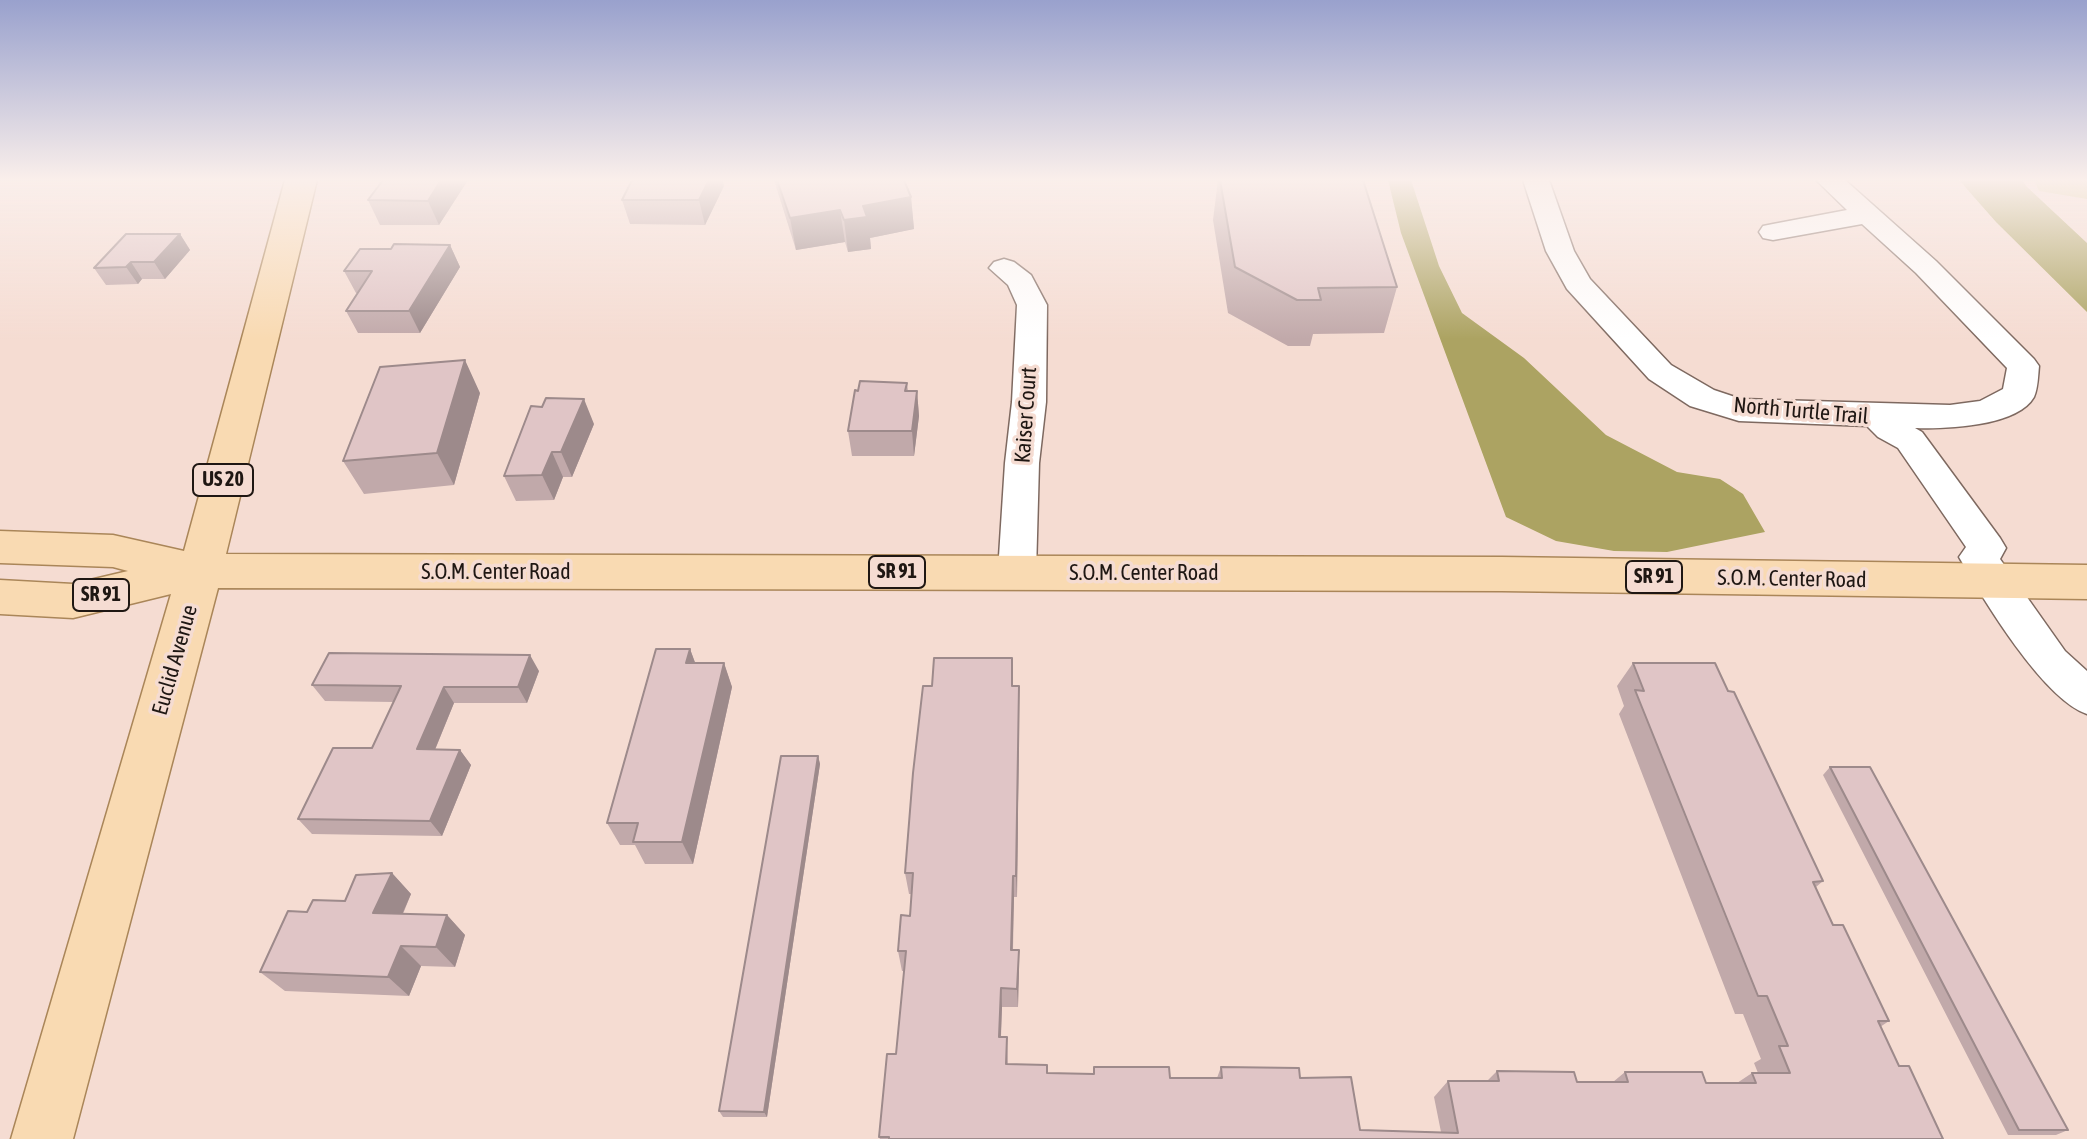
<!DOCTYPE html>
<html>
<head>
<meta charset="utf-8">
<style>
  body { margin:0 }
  canvas { display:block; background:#f5dcd2 }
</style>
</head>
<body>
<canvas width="2087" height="1139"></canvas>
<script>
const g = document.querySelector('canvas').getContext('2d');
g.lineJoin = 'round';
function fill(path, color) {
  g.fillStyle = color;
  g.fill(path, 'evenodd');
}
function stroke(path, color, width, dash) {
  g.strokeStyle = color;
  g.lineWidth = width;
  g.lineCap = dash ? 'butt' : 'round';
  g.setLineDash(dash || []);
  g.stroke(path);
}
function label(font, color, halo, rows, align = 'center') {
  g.font = font + ' "Asap Condensed",sans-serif';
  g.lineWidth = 7;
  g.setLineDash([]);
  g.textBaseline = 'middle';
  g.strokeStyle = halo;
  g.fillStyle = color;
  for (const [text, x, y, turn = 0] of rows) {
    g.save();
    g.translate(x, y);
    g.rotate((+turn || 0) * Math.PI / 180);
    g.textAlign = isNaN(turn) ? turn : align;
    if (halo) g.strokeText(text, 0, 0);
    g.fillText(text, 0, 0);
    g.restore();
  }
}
fill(new Path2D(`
  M 2034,180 L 2087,180 L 2087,199 L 2039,191 Z`), '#d3ca8a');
fill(new Path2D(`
  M 1388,180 L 1411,180 L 1439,266 L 1462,313 L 1524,358 L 1606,435 L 1677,472 L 1720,479 L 1743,494 L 1765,532 L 1667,552 L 1614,551 L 1556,541 L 1506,517 L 1401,233 Z
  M 1959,180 L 2023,180 L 2026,186 L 2087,243 L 2087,312 L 1996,222 Z`), '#aca362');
const minor = new Path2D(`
  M 1523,180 L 1549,180 L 1574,251 L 1590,279 L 1671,365 L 1714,390 L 1741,399 L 1950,405 L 1980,401 L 2003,389 L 2007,368 L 1916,273 L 1862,224 L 1773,240 L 1763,238 L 1759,232 L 1763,226 L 1773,224 L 1847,210 L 1816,180 L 1845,180 L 1936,261 L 2034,359 L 2039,366 C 2038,376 2038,388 2034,397 C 2017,427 1944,429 1915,428 L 1922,432 L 2000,538 L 2006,548 L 2000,559 L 2065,651 L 2087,671 L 2087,714 C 2043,699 1983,599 1959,557 L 1966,547 L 1898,448 L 1878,437 L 1867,426 L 1739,421 L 1690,406 L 1649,379 L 1567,289 L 1546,251 Z
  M 1004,259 L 1014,262 L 1031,275 L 1047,305 L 1046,402 L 1039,463 L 1036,572 L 1030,582 L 1017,586 L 1004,582 L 998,572 L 1005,463 L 1012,402 L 1017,305 L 1008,285 L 989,268 L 994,262 Z`);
const major = new Path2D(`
  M 285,180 L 317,180 L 226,554 L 1502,557 L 2087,565 L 2087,599 L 1502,591 L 218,588 L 73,1139 L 11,1139 L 171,594 L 73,618 L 0,614 L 0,580 L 73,584 L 128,571 L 113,567 L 0,563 L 0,531 L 113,535 L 184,551 Z`);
stroke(minor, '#7e6960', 3);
stroke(major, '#aa8659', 3);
fill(minor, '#fff');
fill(major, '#f9dab2');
fill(new Path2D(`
  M 383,180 L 468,180 L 439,225 L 380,225 L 368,200 Z
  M 774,180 L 904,180 L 911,197 L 914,229 L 870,238 L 871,249 L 848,252 L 845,242 L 796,250 Z
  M 1218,180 L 1363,180 L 1397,287 L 1384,333 L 1313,334 L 1310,346 L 1288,346 L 1228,313 L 1213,220 Z
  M 724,186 L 705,225 L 630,224 L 622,200 Z
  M 180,234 L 190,250 L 165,279 L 142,279 L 138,284 L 106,285 L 94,268 Z
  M 450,245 L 460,267 L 420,333 L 358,333 L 346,311 L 358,293 L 356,293 L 344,271 L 391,249 Z
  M 907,383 L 908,391 L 917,391 L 919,416 L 914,456 L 852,456 L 848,431 Z
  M 480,393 L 454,485 L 364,494 L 343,461 Z
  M 594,424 L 572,477 L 563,477 L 554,500 L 516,501 L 504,476 Z
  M 690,649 L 695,663 L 724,663 L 732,687 L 693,864 L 645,864 L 635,845 L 620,845 L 607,823 Z
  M 1633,663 L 1728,691 L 1823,881 L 1816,887 L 1833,925 L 1889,1021 L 1880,1027 L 1899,1066 L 1943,1139 L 880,1139 L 879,1137 L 896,1054 L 904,971 L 902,971 L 898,951 L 910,916 L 912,894 L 909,894 L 905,873 L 932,686 L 1013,686 L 1019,710 L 1017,897 L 1014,897 L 1013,950 L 1019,950 L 1018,1007 L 1002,1007 L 1001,1037 L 1007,1037 L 1008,1064 L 1047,1073 L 1094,1074 L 1094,1067 L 1170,1078 L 1217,1078 L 1221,1067 L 1300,1078 L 1360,1130 L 1441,1132 L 1434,1097 L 1448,1081 L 1487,1081 L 1497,1071 L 1577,1082 L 1613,1082 L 1625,1072 L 1706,1083 L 1737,1083 L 1752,1073 L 1758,1073 L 1754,1063 L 1761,1059 L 1743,1014 L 1735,1014 L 1619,714 L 1624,706 L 1617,686 Z
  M 539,671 L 527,703 L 454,703 L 435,750 L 460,750 L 471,765 L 442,836 L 312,834 L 298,819 L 372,748 L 394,702 L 325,701 L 312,685 Z
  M 818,756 L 820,764 L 767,1117 L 723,1117 L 719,1111 Z
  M 1830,767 L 2068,1130 L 2056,1135 L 2008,1135 L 1823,775 Z
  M 392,873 L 411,894 L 403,914 L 447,915 L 465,935 L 455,967 L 421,966 L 409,996 L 285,991 L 260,972 L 307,912 L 345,901 Z`), '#c1a9aa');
fill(new Path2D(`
  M 441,180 L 468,180 L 439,225 L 428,201 Z
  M 709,180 L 723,180 L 724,186 L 705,225 L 699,200 Z
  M 911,197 L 914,229 L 870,238 L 871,249 L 848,252 L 844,220 L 863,206 Z
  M 840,210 L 845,242 L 796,250 L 790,218 Z
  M 180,234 L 190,250 L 165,279 L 154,262 Z
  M 450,245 L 460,267 L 420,333 L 409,311 Z
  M 131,262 L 142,279 L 138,284 L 126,267 Z
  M 465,360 L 480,393 L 454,485 L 437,453 Z
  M 917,391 L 919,416 L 914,456 L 912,431 Z
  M 584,399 L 594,424 L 572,477 L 561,452 Z
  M 552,452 L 563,477 L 554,500 L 542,475 Z
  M 690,649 L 699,673 L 686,663 Z
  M 530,655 L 539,671 L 527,703 L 518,687 Z
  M 724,663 L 732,687 L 693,864 L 682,842 Z
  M 1019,686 L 1019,710 L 1017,897 L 1016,876 Z
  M 444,687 L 454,703 L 429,764 L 417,749 Z
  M 460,750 L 471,765 L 442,836 L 430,821 Z
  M 818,756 L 820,764 L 767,1117 L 764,1112 Z
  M 392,873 L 411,894 L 394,933 L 373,913 Z
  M 1013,876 L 1014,897 L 1012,969 L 1011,950 Z
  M 447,915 L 465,935 L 455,967 L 436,947 Z
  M 401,946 L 421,966 L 409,996 L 388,977 Z
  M 1019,950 L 1019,969 L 1018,1007 L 1017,989 Z
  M 1001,988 L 1002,1007 L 1000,1055 L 999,1037 Z`), '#9d8a8b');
const building = new Path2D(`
  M 383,180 L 441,180 L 428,201 L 368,200 Z
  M 632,180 L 709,180 L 699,200 L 622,200 Z
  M 777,180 L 904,180 L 911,197 L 863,206 L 867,217 L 844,220 L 840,210 L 790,218 Z
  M 1220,180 L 1363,180 L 1397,287 L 1318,288 L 1321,300 L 1297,300 L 1235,267 Z
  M 126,234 L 180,234 L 154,262 L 131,262 L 126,267 L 94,268 Z
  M 394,244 L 450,245 L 409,311 L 346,311 L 372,271 L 344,271 L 360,249 L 391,249 Z
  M 465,360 L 437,453 L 343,461 L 380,367 Z
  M 860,381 L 907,383 L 905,391 L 917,391 L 912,431 L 848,431 L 855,390 L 858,391 Z
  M 546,398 L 584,399 L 561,452 L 552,452 L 542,475 L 504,476 L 531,406 L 542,407 Z
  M 656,649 L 690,649 L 686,663 L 724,663 L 682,842 L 633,842 L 638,823 L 607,823 Z
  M 329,653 L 530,655 L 518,687 L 444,687 L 417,749 L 460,750 L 430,821 L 298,819 L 333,748 L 372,748 L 401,686 L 312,685 Z
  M 934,658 L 1012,658 L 1012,686 L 1019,686 L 1016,876 L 1013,876 L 1011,950 L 1019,950 L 1017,989 L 1001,988 L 999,1037 L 1007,1037 L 1006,1064 L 1047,1065 L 1047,1073 L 1094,1074 L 1094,1067 L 1169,1067 L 1170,1078 L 1222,1078 L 1221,1067 L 1299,1068 L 1300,1078 L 1351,1077 L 1360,1130 L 1458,1133 L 1448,1081 L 1499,1081 L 1497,1071 L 1574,1072 L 1577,1082 L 1628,1082 L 1625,1072 L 1702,1072 L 1706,1083 L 1756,1083 L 1752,1073 L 1790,1073 L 1779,1046 L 1788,1046 L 1767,996 L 1758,996 L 1635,690 L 1644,691 L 1633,663 L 1715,663 L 1728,691 L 1734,692 L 1823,881 L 1813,882 L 1833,925 L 1843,925 L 1889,1021 L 1878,1021 L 1899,1066 L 1909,1066 L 1943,1139 L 889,1139 L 889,1137 L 879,1137 L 887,1054 L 896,1054 L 906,951 L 898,951 L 901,915 L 910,916 L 913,873 L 905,873 L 913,773 L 923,686 L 932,686 Z
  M 781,756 L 818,756 L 764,1112 L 719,1111 Z
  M 1830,767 L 1870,767 L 2068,1130 L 2019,1130 Z
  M 392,873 L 373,913 L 447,915 L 436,947 L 401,946 L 388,977 L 260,972 L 288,911 L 307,912 L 313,900 L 345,901 L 356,875 Z`);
fill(building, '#e0c5c6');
stroke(building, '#9d8a8b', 2);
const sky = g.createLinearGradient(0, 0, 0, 339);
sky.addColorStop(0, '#99a1cd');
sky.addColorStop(0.53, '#faefeb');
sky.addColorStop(1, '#faefeb00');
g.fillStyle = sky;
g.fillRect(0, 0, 2087, 339);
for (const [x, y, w] of [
  [223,480,60],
  [897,572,56],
  [1654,577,56],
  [101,595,56]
]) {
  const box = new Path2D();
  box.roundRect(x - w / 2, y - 16, w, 32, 6);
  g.fillStyle = '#f5dcd2';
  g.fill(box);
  stroke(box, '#1f1713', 2);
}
label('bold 20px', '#1f1713', null, [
  ["US 20",223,480],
  ["SR 91",897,572],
  ["SR 91",1654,577],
  ["SR 91",101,595]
]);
label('22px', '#1f1713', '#f5dcd2', [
  ["North Turtle Trail",1801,411,5],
  ["Kaiser Court",1026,415,-86],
  ["S.O.M. Center Road",496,572],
  ["S.O.M. Center Road",1144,573],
  ["S.O.M. Center Road",1792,579,1],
  ["Euclid Avenue",175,660,-74]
]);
</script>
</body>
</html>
